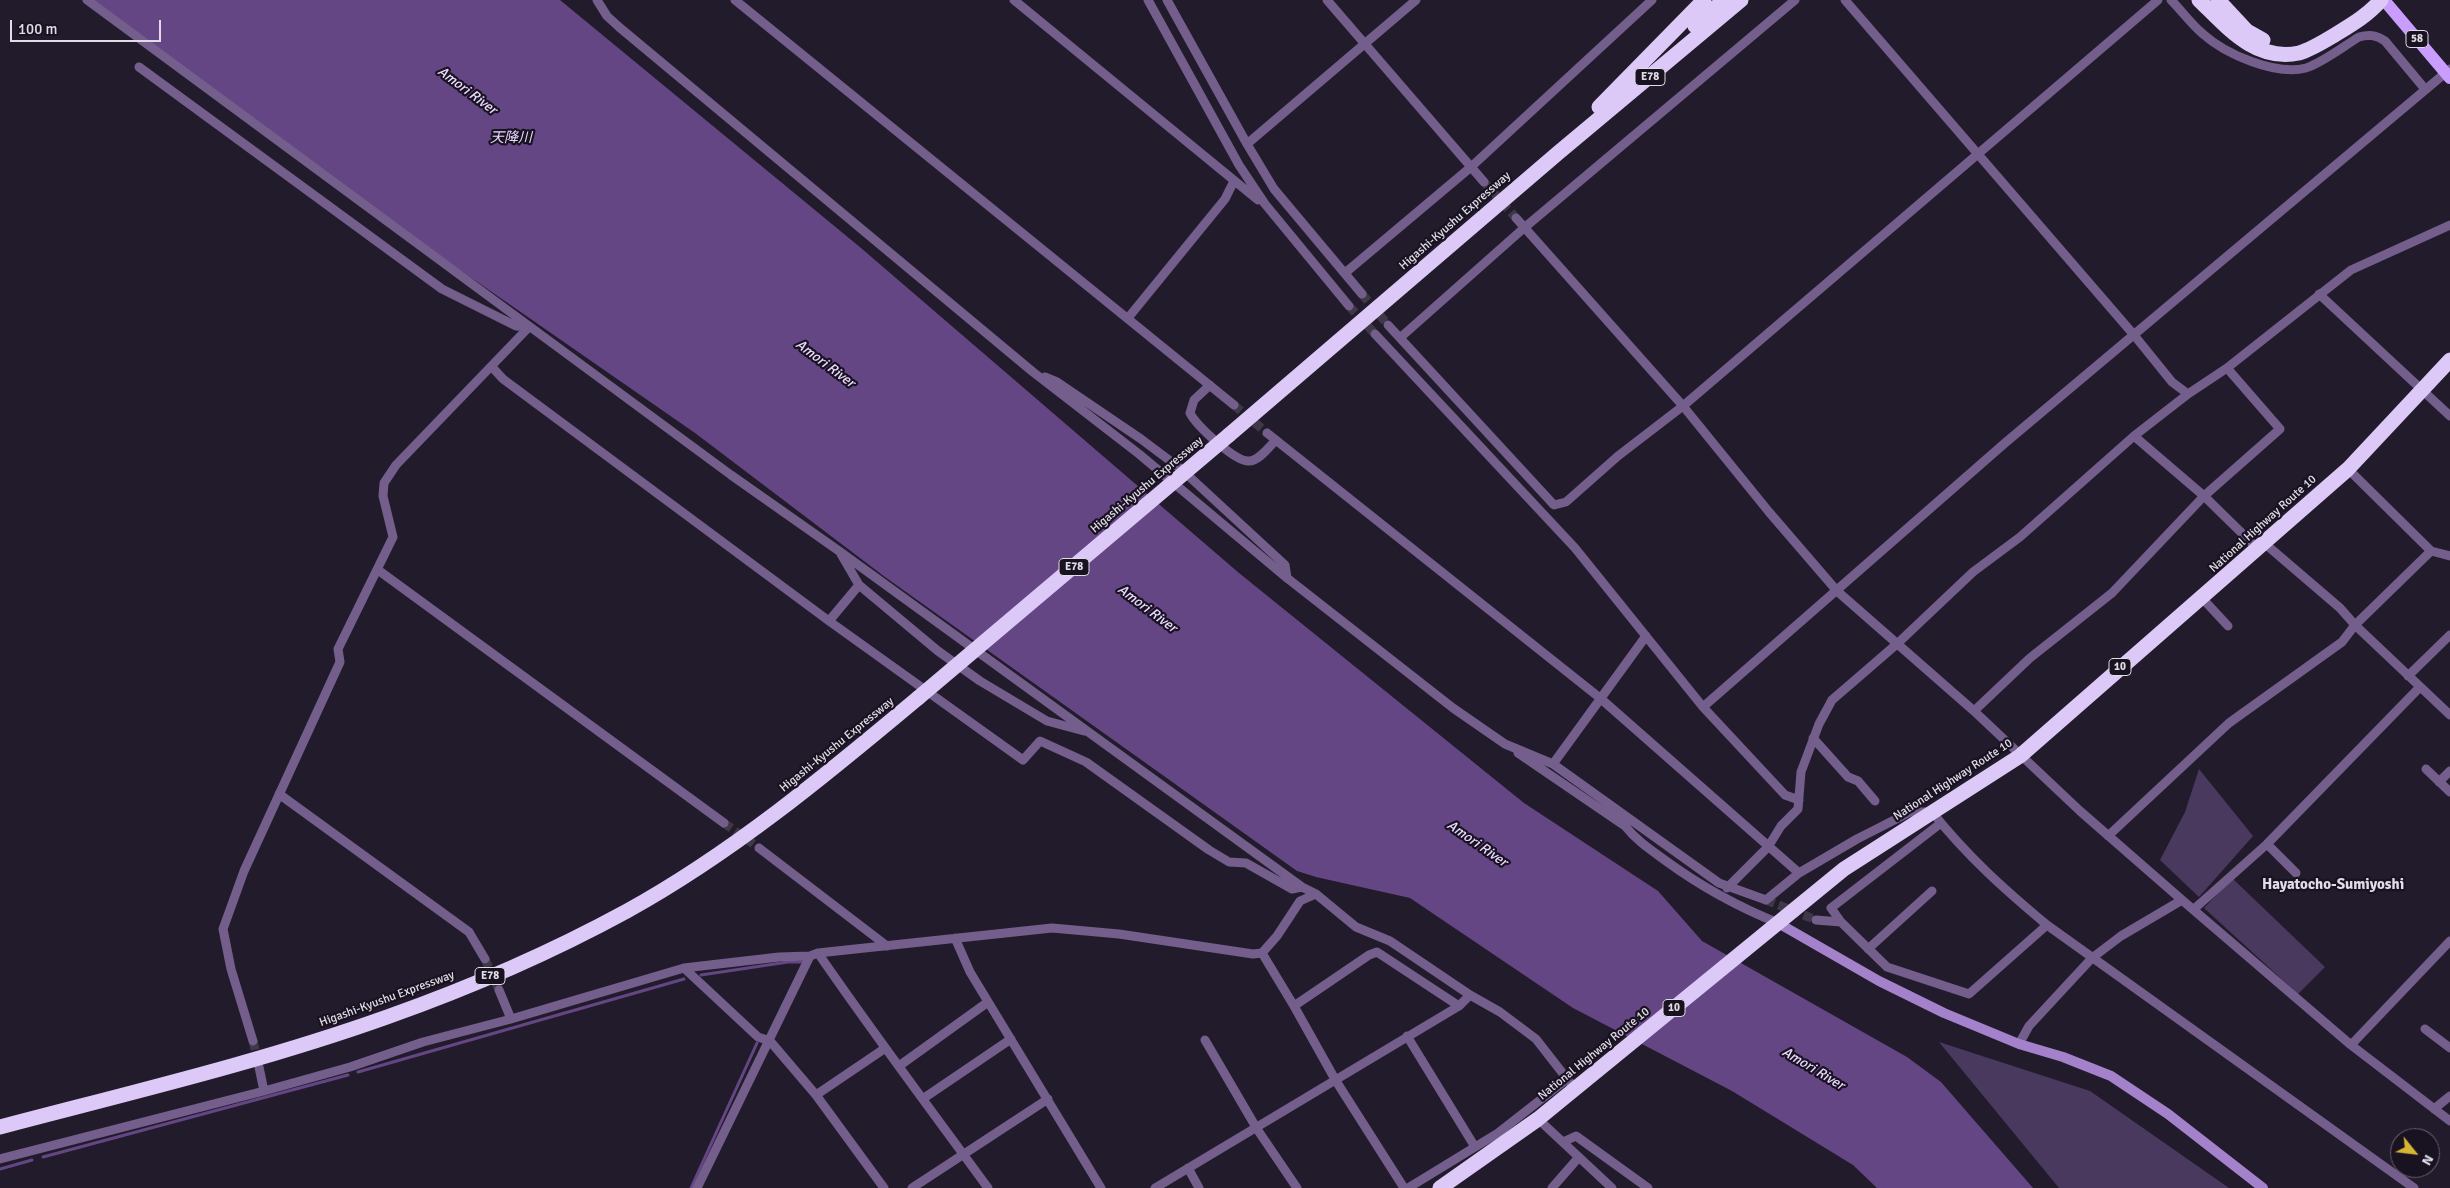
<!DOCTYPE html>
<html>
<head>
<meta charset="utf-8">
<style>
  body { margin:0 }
  #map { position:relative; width:2450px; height:1188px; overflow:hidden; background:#221b2b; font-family:Signika,sans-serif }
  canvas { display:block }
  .north { position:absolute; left:2390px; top:1128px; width:50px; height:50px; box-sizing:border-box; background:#191221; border:1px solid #696370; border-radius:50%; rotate:119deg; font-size:14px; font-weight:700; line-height:20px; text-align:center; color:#e1dce7 }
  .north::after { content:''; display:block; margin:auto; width:18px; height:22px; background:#d5b534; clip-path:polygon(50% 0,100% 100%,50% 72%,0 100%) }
  .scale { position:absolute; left:10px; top:20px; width:151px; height:22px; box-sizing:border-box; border:2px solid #e1dce7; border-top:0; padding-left:6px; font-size:15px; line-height:18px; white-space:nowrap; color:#e1dce7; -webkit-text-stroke:4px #191221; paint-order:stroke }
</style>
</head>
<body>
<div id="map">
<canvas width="2450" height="1188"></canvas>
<div class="north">N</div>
<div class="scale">100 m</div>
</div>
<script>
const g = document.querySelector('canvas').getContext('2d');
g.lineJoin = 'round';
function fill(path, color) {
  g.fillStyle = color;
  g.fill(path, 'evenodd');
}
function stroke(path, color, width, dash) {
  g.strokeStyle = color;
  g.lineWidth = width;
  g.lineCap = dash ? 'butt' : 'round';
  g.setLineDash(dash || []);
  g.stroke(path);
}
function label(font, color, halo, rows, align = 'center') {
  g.font = font + ' Signika,"Noto Sans JP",sans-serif';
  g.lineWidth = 4.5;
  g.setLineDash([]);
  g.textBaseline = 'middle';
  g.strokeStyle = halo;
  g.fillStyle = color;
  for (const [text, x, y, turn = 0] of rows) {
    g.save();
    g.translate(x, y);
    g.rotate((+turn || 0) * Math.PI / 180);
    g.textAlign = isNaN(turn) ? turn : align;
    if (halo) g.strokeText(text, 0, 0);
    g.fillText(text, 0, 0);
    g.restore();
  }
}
fill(new Path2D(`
  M 2199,769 L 2253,836 L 2199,897 L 2160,860 L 2185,812 Z
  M 2232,878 L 2325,967 L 2298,994 L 2204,908 Z
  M 1939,1042 L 2090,1091 L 2229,1188 L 2059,1188 Z`), '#4a395f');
fill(new Path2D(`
  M 91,0 L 560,0 L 861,248 L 1239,573 L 1524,803 L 1658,891 L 1702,941 L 1907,1057 L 1941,1082 L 2033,1188 L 1877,1188 L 1853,1165 L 1732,1091 L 1573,1008 L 1410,898 L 1316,877 L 1297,871 L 885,577 L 695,433 L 401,229 Z`), '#644685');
stroke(new Path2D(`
  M 701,975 L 788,962 L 805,962
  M 358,1072 L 684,979
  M 43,1157 L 348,1075
  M 0,1169 L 32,1160
  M 691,1188 L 757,1043`), '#644685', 3);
stroke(new Path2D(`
  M 1484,182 L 1516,218
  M 1362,294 L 1388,325
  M 1349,306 L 1375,334
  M 1234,405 L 1267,433
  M 724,823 L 759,848
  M 1766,900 L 1816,920
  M 485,959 L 499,990
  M 253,1041 L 258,1062`), '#3f3847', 9, [9, 4.5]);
stroke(new Path2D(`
  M 87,0 L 731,475 L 839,551 L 1302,887 L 1316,894 L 1356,927 L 1390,941 L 1470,995 L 1500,1012 L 1536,1039 L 1575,1089
  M 597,0 L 607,16 L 619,27 L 1033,372 L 1139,454 L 1287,578 L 1453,708 L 1505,744 L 1553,764 L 1719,883 L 1766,900 L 1799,873 L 1857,839 L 1910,812 L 1932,812 C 1968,857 2004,889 2047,925 L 2414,1188
  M 735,0 L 1234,405
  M 1014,0 L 1258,200
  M 1148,0 L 1239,165 L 1265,204 L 1349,306
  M 1167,0 L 1247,144 L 1274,189 L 1362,294
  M 1327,0 L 1484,182
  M 1845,0 L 2134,335 L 2172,382 L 2188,394
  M 2171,0 C 2182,11 2191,24 2203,34 C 2225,54 2276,76 2306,68 C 2322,63 2344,46 2359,37 C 2369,34 2376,35 2385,41 L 2425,89
  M 139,67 L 442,289 L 516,326 L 529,327
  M 1247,144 L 1416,0
  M 1516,218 L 1683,406 L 1769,512 L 1837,591 L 1974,711 L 2080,811 L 2182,900 L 2351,1045 L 2450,1121
  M 1345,273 L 1471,167 L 1652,0
  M 2319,294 L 2450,416
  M 1128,318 L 1225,199 L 1234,181
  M 1388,325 L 1554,505 L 1566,502 L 1618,456 L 1683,406 L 2158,0
  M 1375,334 L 1575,548 L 1703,707 L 1785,795 L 1799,800
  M 1401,337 L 1524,228 L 1795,0
  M 492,367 L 503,379 L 829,621 L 1023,760 L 1040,741 L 1086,762 L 1209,850 L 1229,862 L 1246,863 L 1292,889 L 1302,887
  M 1045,377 L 1057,382 L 1141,439 L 1181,469 L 1285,565 L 1287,578
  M 1210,385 L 1194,400 L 1190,413 C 1196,425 1235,462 1249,461 C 1259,461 1269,447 1276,440
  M 1267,433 L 1600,698 L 1799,873
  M 2134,436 L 2204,496 L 2257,548
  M 2348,469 L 2431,551
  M 2263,542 L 2340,608 L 2355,625 L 2450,715
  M 841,554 L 859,585 L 938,651 L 980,681 L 1047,721 L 1084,731
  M 378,570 L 724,823
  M 2202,598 L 2228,626
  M 829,621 L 859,585
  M 2408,676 L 2450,635
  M 1703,707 L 2005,443 L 2450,69
  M 1974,711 L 2030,658 L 2112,593 L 2204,496 L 2280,429 L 2227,368
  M 1813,738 L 1848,777 L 1858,781 L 1875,801
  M 1518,753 L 1625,826 C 1637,841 1651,850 1666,861 C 1703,888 1736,906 1778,923
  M 1553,764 L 1646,636
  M 2426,769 L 2450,792
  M 2439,782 L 2450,771
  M 279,794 L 469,932 L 485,959
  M 2108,836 L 2229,723 L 2342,642 L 2355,625 L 2431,551 L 2450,556
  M 2267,844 L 2296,873
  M 759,848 L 887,946
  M 1727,888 L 1768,847 L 1781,826 L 1798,809 L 1801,772 L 1819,724 L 1832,700 L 1898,643 L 1973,572 L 2020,537 L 2134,436 L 2188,394 L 2227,368 L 2351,270 L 2450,225
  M 2194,909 L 2267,844 L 2420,687
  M 1816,920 L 1841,922 L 1887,967 L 1969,994 L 2047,925
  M 1841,922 L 1831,908 L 1941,823
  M 955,938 L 970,972 L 1101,1188
  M 1868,949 L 1932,891
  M 818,953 C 873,1033 931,1110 988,1188
  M 1262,953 L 1294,1006 L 1336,1081 L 1404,1188
  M 684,968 L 758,1037 L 770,1041 L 816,1095 L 884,1188
  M 499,990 L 511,1019
  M 1294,1006 L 1369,955 L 1377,952 L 1459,1006
  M 2425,1029 L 2450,1048
  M 1407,1036 L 1475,1147
  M 1205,1040 L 1257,1129 L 1297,1188
  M 253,1041 L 231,969 L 223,929 L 244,871 L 340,662 L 338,649 L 393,537 L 383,496 L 384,483 L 396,465 L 529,327
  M 2019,1044 L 2029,1026 L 2092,958 L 2121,936 L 2182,900
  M 2351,1045 L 2450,941
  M 899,1066 L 988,1002
  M 259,1067 L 264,1091
  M 816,1095 L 884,1049
  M 924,1098 L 1011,1039
  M 2434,1109 L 2450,1096
  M 1538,1119 L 1612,1188
  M 1563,1142 L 1576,1136 L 1648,1188
  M 0,1159 L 264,1091 L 350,1067 L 423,1042 L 511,1019 L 684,968 L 779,957 L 810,956 L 818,953 L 1052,928 L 1119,934 L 1253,954 L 1262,953 L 1277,936 L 1300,901 L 1316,894
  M 1188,1168 L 1199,1188
  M 697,1188 L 810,956
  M 912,1188 L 1048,1099
  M 1155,1188 L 1459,1006 L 1470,995
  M 1408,1188 L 1498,1133 L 1567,1079
  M 1552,1188 L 1579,1157`), '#735e8c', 9);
stroke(new Path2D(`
  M 1778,923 L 1879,981 L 1944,1013 L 2019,1044 L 2063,1057 L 2111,1076 L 2168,1114 L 2263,1188`), '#a382cb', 10);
stroke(new Path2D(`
  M 2384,0 L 2450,78`), '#c99dfd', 12);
stroke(new Path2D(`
  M 2199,0 C 2227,27 2255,62 2299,53 C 2310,50 2323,42 2333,36 C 2351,25 2367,16 2381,0
  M 2218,0 L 2247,31 L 2263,40
  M 1695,26 L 1724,0
  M 1599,107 L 1704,0
  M 1229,435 L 1558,153 L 1741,0
  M 0,1127 C 129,1093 261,1062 387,1017 C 469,988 550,953 627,911 C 732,853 826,775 918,698
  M 1440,1188 L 1538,1119 L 1844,869 L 2020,756 L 2348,469 L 2450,360`), '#ddc9f7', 15);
stroke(new Path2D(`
  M 918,698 L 1229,435`), '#ddc9f7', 15);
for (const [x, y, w] of [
  [2417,39,22],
  [1650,77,30],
  [1074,567,30],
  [2120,667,22],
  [490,976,30],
  [1674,1008,22]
]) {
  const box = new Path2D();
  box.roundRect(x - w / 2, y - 8.5, w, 17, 4);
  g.fillStyle = '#191221';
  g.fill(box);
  stroke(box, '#e1dce7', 1);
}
label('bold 11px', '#e1dce7', null, [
  ["58",2417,39],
  ["E78",1650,77],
  ["E78",1074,567],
  ["10",2120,667],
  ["E78",490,976],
  ["10",1674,1008]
]);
label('12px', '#e1dce7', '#191221', [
  ["Higashi-Kyushu Expressway",1455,221,-41],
  ["Higashi-Kyushu Expressway",1147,485,-40],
  ["National Highway Route 10",2263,524,-42],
  ["Higashi-Kyushu Expressway",837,745,-39],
  ["National Highway Route 10",1953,780,-33],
  ["Higashi-Kyushu Expressway",387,999,-20],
  ["National Highway Route 10",1594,1054,-39]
]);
label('italic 14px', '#e8d8fe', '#191221', [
  ["Amori River",467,91,37],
  ["天降川",511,138],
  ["Amori River",825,364,37],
  ["Amori River",1147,609,37],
  ["Amori River",1477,844,35],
  ["Amori River",1813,1069,31]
]);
label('bold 15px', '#e1dce7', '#191221', [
  ["Hayatocho-Sumiyoshi",2333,885]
]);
</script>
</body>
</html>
